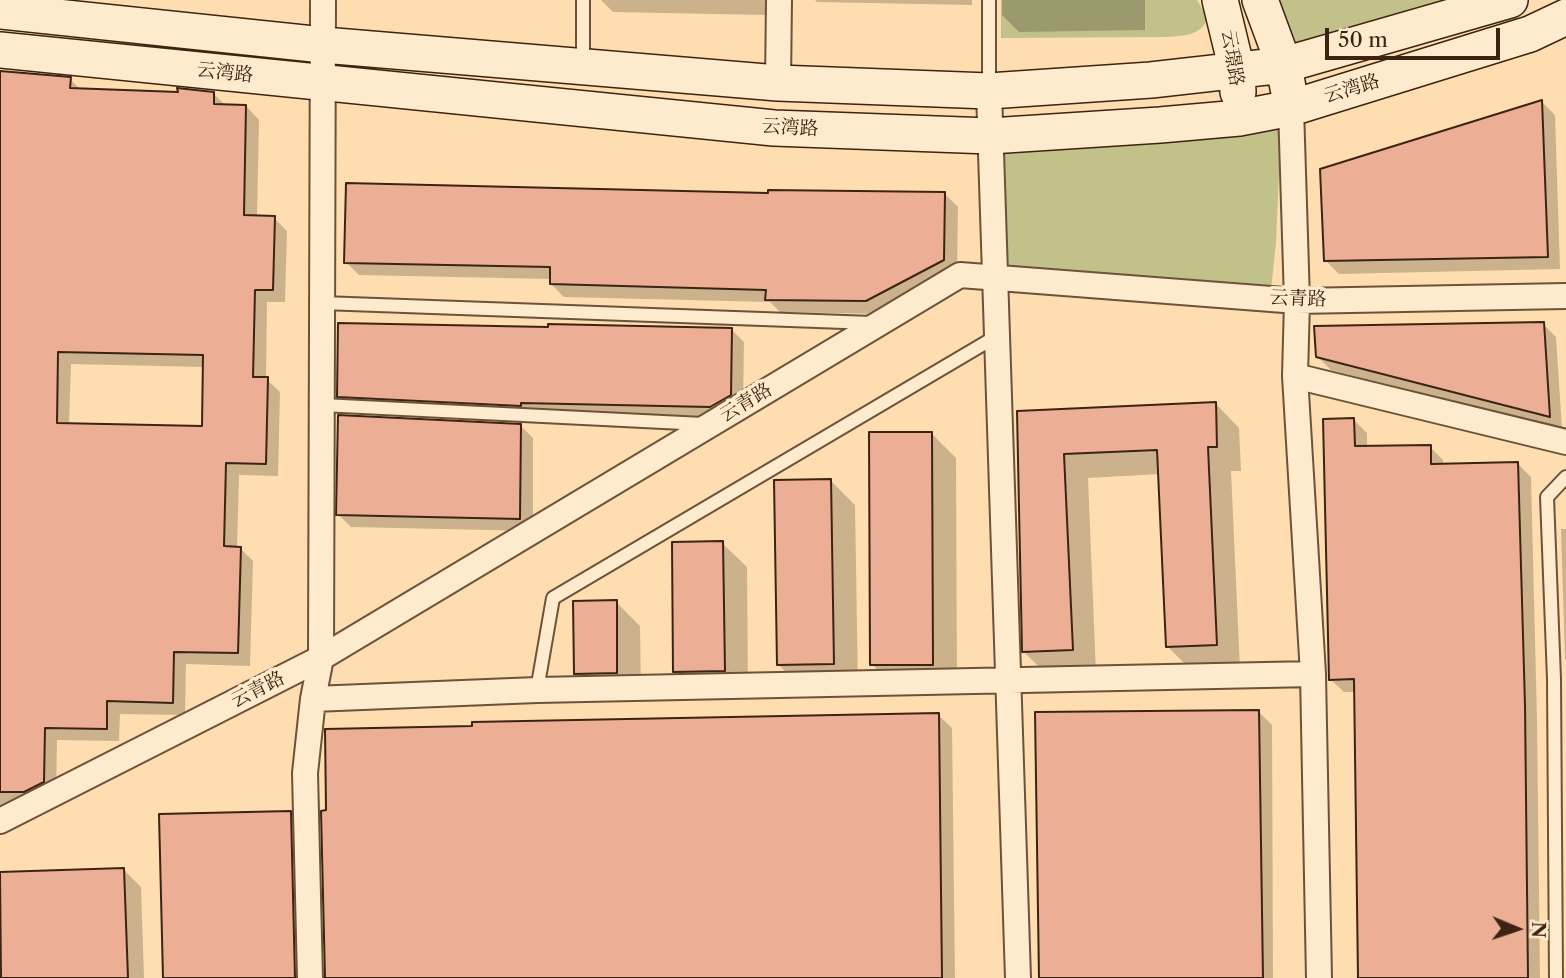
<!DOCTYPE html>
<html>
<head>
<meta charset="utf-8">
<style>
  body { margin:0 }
  #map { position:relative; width:1566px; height:978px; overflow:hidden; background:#fedeb0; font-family:"Libre Caslon Text",serif }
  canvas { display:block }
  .north { position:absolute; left:1482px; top:894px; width:70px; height:70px; -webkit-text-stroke:5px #feeacc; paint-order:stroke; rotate:92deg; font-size:19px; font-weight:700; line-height:28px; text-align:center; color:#3c2312 }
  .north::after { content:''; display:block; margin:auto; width:24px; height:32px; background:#3c2312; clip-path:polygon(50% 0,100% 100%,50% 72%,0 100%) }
  .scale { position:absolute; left:1325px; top:28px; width:175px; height:32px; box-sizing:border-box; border:4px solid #3c2312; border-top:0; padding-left:9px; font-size:21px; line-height:24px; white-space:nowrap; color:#3c2312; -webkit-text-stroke:5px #feeacc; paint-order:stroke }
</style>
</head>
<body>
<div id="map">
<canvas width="1566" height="978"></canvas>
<div class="north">N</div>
<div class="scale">50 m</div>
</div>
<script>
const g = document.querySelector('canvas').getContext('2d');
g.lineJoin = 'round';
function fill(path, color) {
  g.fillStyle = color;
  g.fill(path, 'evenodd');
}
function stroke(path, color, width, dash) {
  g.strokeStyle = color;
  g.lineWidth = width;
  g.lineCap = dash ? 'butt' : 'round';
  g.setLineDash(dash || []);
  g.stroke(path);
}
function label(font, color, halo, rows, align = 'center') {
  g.font = font + ' "Libre Caslon Text","Noto Serif SC",serif';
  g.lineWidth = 7;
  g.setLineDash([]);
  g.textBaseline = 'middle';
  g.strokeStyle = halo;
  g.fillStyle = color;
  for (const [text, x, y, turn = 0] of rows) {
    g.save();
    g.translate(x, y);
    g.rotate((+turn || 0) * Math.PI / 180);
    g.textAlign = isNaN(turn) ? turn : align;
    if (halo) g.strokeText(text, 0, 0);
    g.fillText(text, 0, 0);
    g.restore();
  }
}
fill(new Path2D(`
  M 1001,0 L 1197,0 L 1208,19 C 1198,37 1185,35 1166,37 L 1001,38 Z
  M 1260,0 L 1458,0 L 1284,65 Z
  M 1281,126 L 1276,242 L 1271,290 L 1003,268 L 999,147 L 1188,141 Z`), '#c2c18a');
fill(new Path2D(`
  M 601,0 L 768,0 L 767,15 L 613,12 Z
  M 815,0 L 972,0 L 972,5 L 817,2 Z
  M 1002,0 L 1145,0 L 1145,30 L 1019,32 L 1002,15 Z
  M 0,73 L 70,79 L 81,90 L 213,93 L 226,106 L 246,106 L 259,120 L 257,218 L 274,218 L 287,231 L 285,302 L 267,302 L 266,379 L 280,392 L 278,476 L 239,475 L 237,548 L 240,548 L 253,561 L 250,666 L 186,664 L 185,715 L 120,714 L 119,741 L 57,740 L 56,795 L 0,822 ZM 71,364 L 204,367 L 203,428 L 69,425 Z
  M 1542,102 L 1555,115 L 1560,269 L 1339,274 L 1326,261 Z
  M 945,194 L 958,207 L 957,273 L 880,314 L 780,312 L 770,302 L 564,297 L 551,284 L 551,279 L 359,275 L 346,262 L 769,195 Z
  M 1543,324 L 1556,337 L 1562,429 L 1331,370 L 1317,356 Z
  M 731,329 L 744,342 L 743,408 L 724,420 L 352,409 L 338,396 Z
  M 1215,403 L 1239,428 L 1241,471 L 1231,471 L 1240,669 L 1192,671 L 1167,646 L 1160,474 L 1088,478 L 1096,674 L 1048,676 L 1024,652 L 1018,413 Z
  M 1354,420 L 1367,433 L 1367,448 L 1430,447 L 1443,460 L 1443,465 L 1518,464 L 1531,477 L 1537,719 L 1540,978 L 1360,978 L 1356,692 L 1344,692 L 1330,679 Z
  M 520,425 L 533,438 L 533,531 L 351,527 L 338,514 Z
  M 932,434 L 956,458 L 957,689 L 896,689 L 872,664 Z
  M 830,480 L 855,505 L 858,688 L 803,689 L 779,665 Z
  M 1561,529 L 1566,529 L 1566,659 L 1565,659 Z
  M 722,543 L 747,567 L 748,695 L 699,696 L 675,672 Z
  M 616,602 L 640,626 L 641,697 L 601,698 L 576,674 Z
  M 1259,712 L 1272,725 L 1273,978 L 1041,978 Z
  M 938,715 L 952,728 L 955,978 L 327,978 Z
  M 290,813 L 304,827 L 308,978 L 165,978 Z
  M 124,870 L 141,887 L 144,978 L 3,978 L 0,874 Z`), '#0003');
const building = new Path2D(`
  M 0,71 L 71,77 L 70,88 L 178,92 L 177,88 L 214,92 L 214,104 L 246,105 L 244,215 L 275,216 L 273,290 L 255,290 L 253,377 L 268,377 L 266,464 L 226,463 L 224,546 L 241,547 L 238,653 L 174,652 L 173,703 L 107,701 L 107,729 L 45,728 L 44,782 L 24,792 L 0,792 ZM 58,352 L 203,355 L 202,426 L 57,423 Z
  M 1542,100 L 1548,257 L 1324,261 L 1320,169 Z
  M 346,183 L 768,193 L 768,190 L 945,192 L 944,260 L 866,301 L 765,300 L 766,290 L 550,284 L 550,267 L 344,263 Z
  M 1544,322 L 1550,417 L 1316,357 L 1314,326 Z
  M 338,323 L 548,327 L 548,324 L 732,328 L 731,395 L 710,407 L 521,403 L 521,406 L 337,397 Z
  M 1216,402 L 1217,447 L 1208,447 L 1217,645 L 1166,647 L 1157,450 L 1064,454 L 1073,650 L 1022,652 L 1017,411 Z
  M 338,415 L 521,424 L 520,519 L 336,515 Z
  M 1354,418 L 1355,446 L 1431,445 L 1431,464 L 1518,462 L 1525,705 L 1528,978 L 1358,978 L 1354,679 L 1329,680 L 1323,419 Z
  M 869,432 L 932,432 L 933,665 L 870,665 Z
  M 831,479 L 834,664 L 777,665 L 774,480 Z
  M 723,541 L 725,671 L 673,672 L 672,542 Z
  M 617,600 L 617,673 L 574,674 L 573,601 Z
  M 1259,710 L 1263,978 L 1039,978 L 1035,712 Z
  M 939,713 L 942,978 L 325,978 L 321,811 L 326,810 L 325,729 L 472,726 L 472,722 Z
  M 291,811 L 295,978 L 163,978 L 159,814 Z
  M 124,868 L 128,978 L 1,978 L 0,872 Z`);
fill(building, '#ecaf96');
stroke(building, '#3c2312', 2);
const lane = new Path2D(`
  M 583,65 L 583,0
  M 989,87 L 989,0
  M 322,303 L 872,323
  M 322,405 L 703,424
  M 537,690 L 553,598 L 997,336
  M 1556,978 L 1554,679 L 1547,497 L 1566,477`);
const street = new Path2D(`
  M 323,0 L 321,658 L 313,699 L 537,690 L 1313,674 L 1295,376
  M 778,83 L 779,0
  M 989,91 L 1018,978
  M 1291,108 L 1297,301 L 1295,376 L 1566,442
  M 1313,674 L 1319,978
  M 0,821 L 321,658 L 960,275 L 1297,301 L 1566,296
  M 310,978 L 305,773 L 313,699`);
const secondary = new Path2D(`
  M 1220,0 L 1237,70 L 1238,92
  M 1260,0 L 1284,65 L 1288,88
  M 0,11 L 323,45 L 778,83 L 989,91 L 1151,80 L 1284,65 L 1510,0
  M 0,50 L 774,128 L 990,136 L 1160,125 L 1239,118 L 1291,108 L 1530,34 L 1566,17`);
stroke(lane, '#6c523a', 16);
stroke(street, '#6c523a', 28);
stroke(secondary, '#3c2312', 38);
stroke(lane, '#feeacc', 12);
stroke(street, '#feeacc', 24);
stroke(secondary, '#feeacc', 35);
label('19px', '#3c2312', '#feeacc', [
  ["云璟路",1232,58,81],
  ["云湾路",225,73,6],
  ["云湾路",1352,89,-17],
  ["云湾路",790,128,3],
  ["云青路",1298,299,2],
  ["云青路",746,403,-31],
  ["云青路",258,690,-27]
]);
</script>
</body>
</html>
